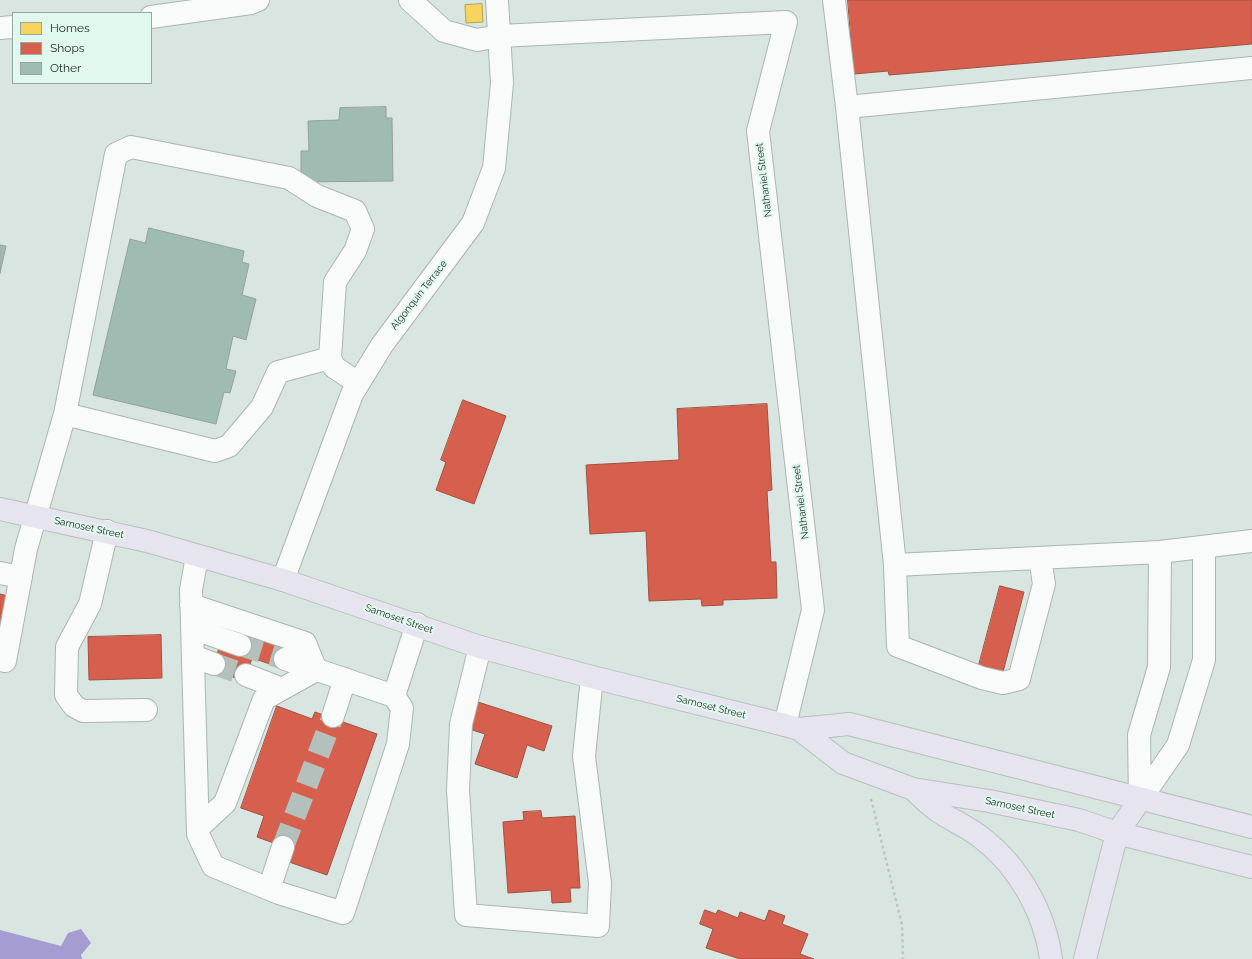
<!DOCTYPE html>
<html>
<head>
<meta charset="utf-8">
<style>
  body { margin:0 }
  #map { position:relative; width:1252px; height:959px; overflow:hidden; background:#d8e5e0; font-family:Raleway,sans-serif }
  canvas { display:block }
  .legend { position:absolute; left:12px; top:12px; width:140px; height:72px; box-sizing:border-box; background:#e0f8ee; border:1px solid #95a7a0; margin:0; padding:5px 7px; list-style:none; font-size:12px; color:#252e2a }
  .legend li { display:flex; align-items:center; gap:8px; height:20px }
  .legend b { width:20px; border:1px solid #95a7a0 }
</style>
</head>
<body>
<div id="map">
<canvas width="1252" height="959"></canvas>
<ul class="legend">
<li><b style="height:11px;background:#f6d55c"></b>Homes</li>
<li><b style="height:11px;background:#d6604d"></b>Shops</li>
<li><b style="height:11px;background:#9fbcb2"></b>Other</li>
</ul>
</div>
<script>
const g = document.querySelector('canvas').getContext('2d');
g.lineJoin = 'round';
function fill(path, color) {
  g.fillStyle = color;
  g.fill(path, 'evenodd');
}
function stroke(path, color, width, dash) {
  g.strokeStyle = color;
  g.lineWidth = width;
  g.lineCap = dash ? 'butt' : 'round';
  g.setLineDash(dash || []);
  g.stroke(path);
}
function label(font, color, halo, rows, align = 'center') {
  g.font = font + ' Raleway,sans-serif';
  g.lineWidth = 4;
  g.setLineDash([]);
  g.textBaseline = 'middle';
  g.strokeStyle = halo;
  g.fillStyle = color;
  for (const [text, x, y, turn = 0] of rows) {
    g.save();
    g.translate(x, y);
    g.rotate((+turn || 0) * Math.PI / 180);
    g.textAlign = isNaN(turn) ? turn : align;
    if (halo) g.strokeText(text, 0, 0);
    g.fillText(text, 0, 0);
    g.restore();
  }
}
fill(new Path2D(`
  M 81,929 L 91,943 L 81,955 L 82,959 L 0,959 L 0,930 L 61,946 L 68,933 Z`), '#a59dd2');
const homes = new Path2D(`
  M 482,4 L 483,22 L 466,23 L 465,5 Z`);
fill(homes, '#f6d55c');
stroke(homes, '#b7a34d', 1);
const shops = new Path2D(`
  M 848,0 L 1252,0 L 1252,44 L 889,75 L 888,71 L 854,74 Z
  M 463,400 L 506,416 L 474,504 L 436,490 L 446,462 L 441,460 Z
  M 767,404 L 772,490 L 767,491 L 771,562 L 776,562 L 777,598 L 723,600 L 723,605 L 702,606 L 701,599 L 649,601 L 646,531 L 590,534 L 586,465 L 679,460 L 677,409 Z
  M 1000,586 L 1024,592 L 1003,672 L 979,665 Z
  M 0,594 L 12,597 L 0,639 Z
  M 246,626 L 291,642 L 282,668 L 252,658 L 245,681 L 212,670 L 219,648 L 237,654 Z
  M 161,635 L 162,678 L 89,680 L 88,637 Z
  M 478,702 L 552,726 L 544,751 L 527,745 L 517,778 L 475,764 L 485,734 L 469,729 Z
  M 277,706 L 312,719 L 315,712 L 377,734 L 327,875 L 286,861 L 290,849 L 257,837 L 264,816 L 241,808 Z
  M 541,811 L 542,818 L 575,816 L 580,888 L 570,888 L 571,902 L 552,903 L 551,890 L 508,893 L 503,822 L 524,820 L 523,812 Z
  M 705,910 L 716,914 L 718,910 L 738,918 L 740,912 L 765,921 L 769,910 L 785,916 L 782,924 L 808,934 L 800,954 L 814,959 L 740,959 L 706,948 L 713,929 L 700,924 Z`);
fill(shops, '#d6604d');
stroke(shops, '#a15142', 1);
const building = new Path2D(`
  M 386,107 L 386,118 L 392,118 L 393,181 L 301,182 L 301,151 L 309,151 L 308,121 L 339,120 L 340,108 Z
  M 149,228 L 244,251 L 242,262 L 249,264 L 242,295 L 256,299 L 246,340 L 233,336 L 226,369 L 236,371 L 230,393 L 224,392 L 216,424 L 93,395 L 130,239 L 145,243 Z
  M 0,245 L 6,246 L 0,273 Z`);
fill(building, '#9fbcb2');
stroke(building, '#959f9b', 1);
stroke(new Path2D(`
  M 240,645 L 285,659
  M 214,664 L 246,675
  M 283,847 L 333,716`), '#b4c0bc', 22, [22, 11]);
const minor = new Path2D(`
  M 410,0 L 444,31 L 477,40 L 499,36 L 786,22 L 758,131 L 813,610 L 785,725
  M 834,0 L 847,107 L 895,565 L 1160,552 L 1252,541
  M 151,17 L 251,3 L 258,0
  M 0,28 L 13,27
  M 847,107 L 1252,68
  M 65,414 L 116,154 L 131,147 L 289,178 L 317,196 L 355,211 L 363,229 L 355,251 L 335,282 L 330,358 L 334,367 L 358,383
  M 107,531 L 90,604 L 67,647 L 66,695 L 74,706 L 83,711 L 146,710
  M 1160,552 L 1159,667 L 1139,735 L 1140,800 L 1178,745 L 1204,660 L 1204,547
  M 197,556 L 191,590 L 198,834 L 213,866 L 279,893 L 343,913 L 398,744 L 402,708 L 394,696 L 417,624
  M 895,565 L 898,646 L 982,678 L 1003,683 L 1019,679 L 1044,584 L 1040,558
  M 0,573 L 21,577
  M 283,580 L 352,394 L 382,345 L 473,223 L 494,168 L 502,83 L 497,0
  M 191,605 L 305,643 L 316,670
  M 192,628 L 240,645
  M 480,647 L 461,724 L 458,790 L 466,915 L 598,926 L 600,883 L 584,756 L 592,677
  M 193,656 L 214,664
  M 285,659 L 394,696
  M 0,660 L 5,661 L 26,549 L 65,414 L 215,451 L 229,446 L 262,407 L 278,372 L 330,358
  M 246,675 L 282,689 L 316,670
  M 333,716 L 345,679
  M 198,828 L 225,803 L 264,699 L 282,689
  M 269,889 L 283,847`);
const highway = new Path2D(`
  M 0,509 L 147,541 L 283,580 L 480,647 L 592,677 L 785,725 L 799,729 L 843,763 L 913,789 L 989,801 L 1079,820 L 1117,833 L 1252,867
  M 799,729 L 849,724 L 1252,827
  M 913,789 C 922,797 931,807 941,813 C 955,822 970,828 983,839 C 1019,867 1045,913 1051,959
  M 1085,959 L 1117,833 L 1140,800`);
stroke(minor, '#abb5b1', 24);
stroke(highway, '#b9c0bd', 24);
stroke(new Path2D(`
  M 871,799 L 902,925 L 903,959`), '#c0c5c3', 2.5, [3, 3]);
stroke(minor, '#f9fbfa', 22);
stroke(highway, '#e5e4ef', 22);
label('10px', '#252e2a', '#e0f8ee', [
  ["Nathaniel Street",764,180,-97],
  ["Algonquin Terrace",419,295,-52],
  ["Nathaniel Street",801,502,-97],
  ["Samoset Street",89,528,12],
  ["Samoset Street",399,619,19],
  ["Samoset Street",711,707,14],
  ["Samoset Street",1020,808,12]
]);
</script>
</body>
</html>
